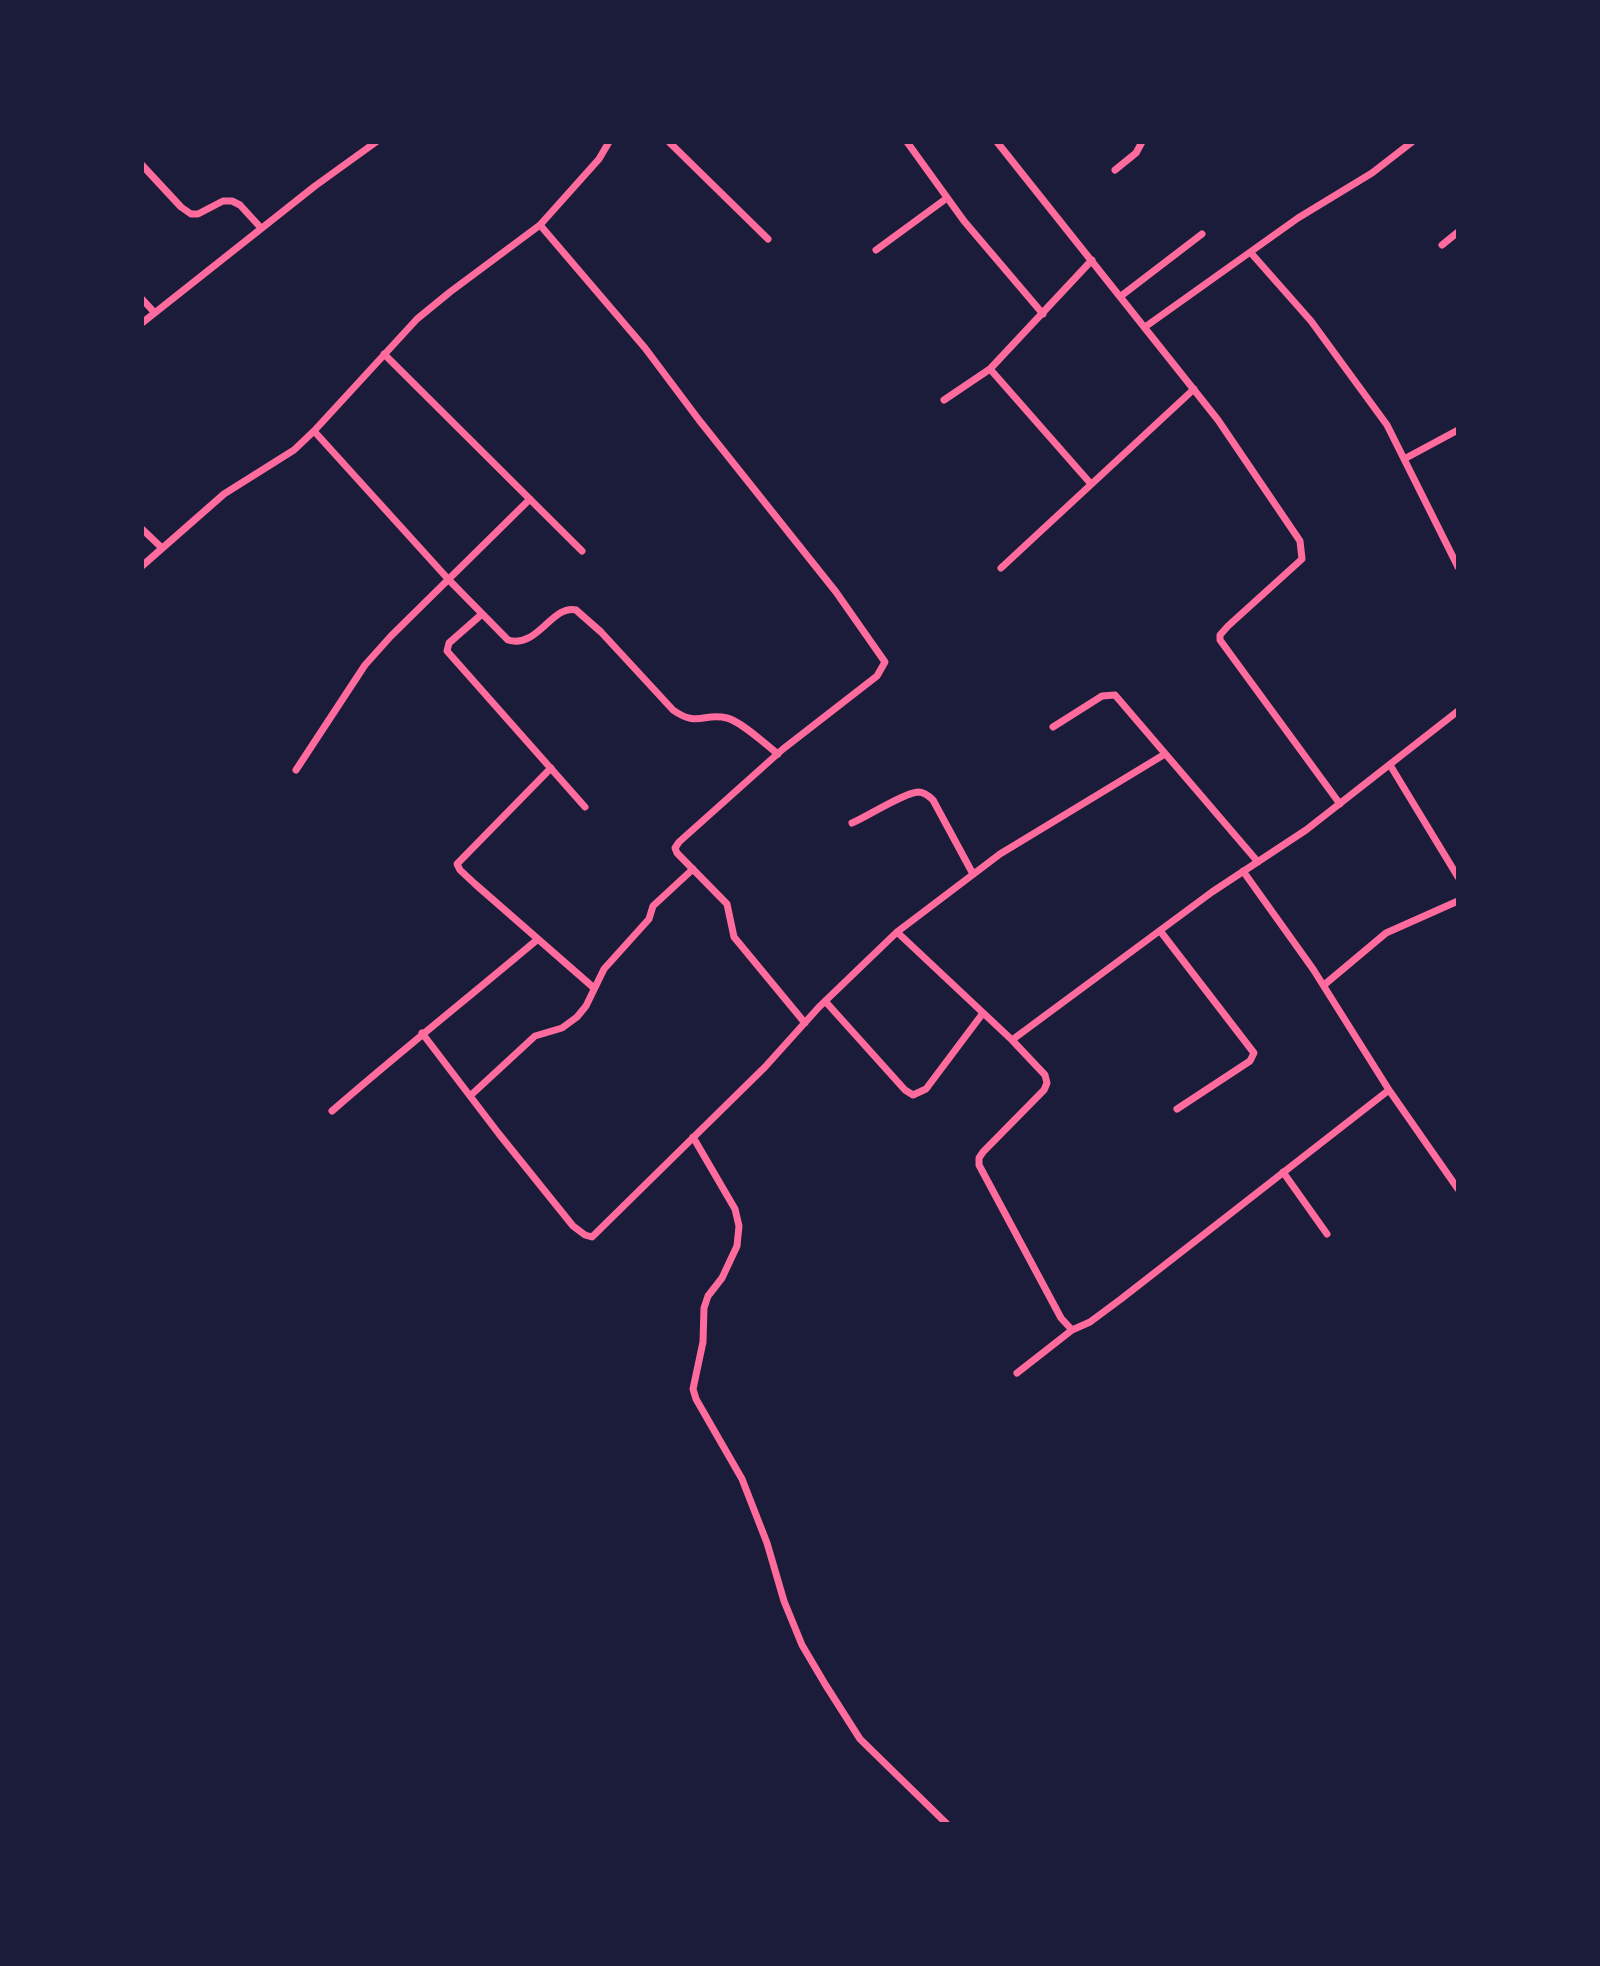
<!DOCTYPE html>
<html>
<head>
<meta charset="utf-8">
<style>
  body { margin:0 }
  #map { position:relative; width:1600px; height:1966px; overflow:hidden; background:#1b1b3a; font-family:"Archivo Narrow",sans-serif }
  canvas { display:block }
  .frame { position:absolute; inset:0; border:144px solid #1b1b3a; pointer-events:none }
</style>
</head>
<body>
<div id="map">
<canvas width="1600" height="1966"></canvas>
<div class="frame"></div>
</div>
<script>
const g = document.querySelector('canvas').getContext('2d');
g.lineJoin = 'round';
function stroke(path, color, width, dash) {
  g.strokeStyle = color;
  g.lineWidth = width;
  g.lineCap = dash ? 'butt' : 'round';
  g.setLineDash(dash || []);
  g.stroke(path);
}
stroke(new Path2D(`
  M 669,142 L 768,239
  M 907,142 L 964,221 L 1043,314
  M 997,142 L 1218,420 L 1300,541 L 1302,559 L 1228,626 L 1220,635 L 1220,640 L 1340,804
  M 142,165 L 181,207 L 191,214 L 198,214 L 223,201 L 232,201 L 240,205 L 261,228
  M 1115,170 L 1136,153 L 1142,142
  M 540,225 L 645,348 L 699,420 L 836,592 L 885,662 L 877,676 L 783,749 L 679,842 L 675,848 L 677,853 L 727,904 L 734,937 L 805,1023
  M 1442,245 L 1458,232
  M 876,250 L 947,198
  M 1251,253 L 1311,321 L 1387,425 L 1458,567
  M 1121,296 L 1202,234
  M 142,299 L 154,312
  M 142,323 L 315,186 L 376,142
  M 1145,327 L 1298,218 L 1372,173 L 1412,142
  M 384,354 L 582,551
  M 990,369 L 1091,484
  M 944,400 L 990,369 L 1092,260
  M 314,431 L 449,580 L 508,640 C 538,649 552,604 576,610 L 601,632 L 673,710 C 698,728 704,712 727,718 C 742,722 765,744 778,754
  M 1406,458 L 1458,430
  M 142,529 L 162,548
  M 142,566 L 224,494 L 294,450 L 314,431 L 417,319 L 450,292 L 540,225 L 599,159 L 609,142
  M 1001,568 L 1194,389
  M 482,614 L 449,643 L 447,651 L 585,807
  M 1053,727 L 1102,696 L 1115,695 L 1258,862
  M 1390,765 L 1458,877
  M 551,768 L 457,864 L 460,870 L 475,884 L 594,988
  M 296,770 L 365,665 L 391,636 L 530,499
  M 852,823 C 866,817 904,793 918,792 C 924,792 929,796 933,800 L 973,874
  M 1243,871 L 1313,969 L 1389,1090 L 1458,1189
  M 897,932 L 1012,1040 L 1045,1075 L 1047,1083 L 1044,1090 L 983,1152 L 979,1158 L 979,1165 L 1061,1318 L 1072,1330 L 1090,1322 L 1121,1299 L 1389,1090
  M 1161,932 L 1254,1053 L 1250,1061 L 1177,1109
  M 1324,985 L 1386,933 L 1458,901
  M 825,1001 L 905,1090 L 913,1095 L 926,1089 L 983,1013
  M 422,1033 L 499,1134 L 573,1226 L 585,1235 L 592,1237 L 765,1067 L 819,1007 L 897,932 L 1000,854 L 1165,754
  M 1012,1040 L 1212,892 L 1306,830 L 1458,711
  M 470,1096 L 535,1036 L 562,1028 L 577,1017 L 586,1006 L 604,969 L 649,919 L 653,906 L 693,869
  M 332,1111 C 400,1052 469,997 538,939
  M 693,1137 L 735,1209 L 739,1226 L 737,1246 L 722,1278 L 708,1296 L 704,1308 L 703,1342 L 693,1389 L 696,1399 L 742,1479 L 767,1543 L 784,1601 L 802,1645 L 825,1684 L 860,1739 L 947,1824
  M 1283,1172 L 1327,1234
  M 1017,1373 L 1072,1330`), '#ff6b9d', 7);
</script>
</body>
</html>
